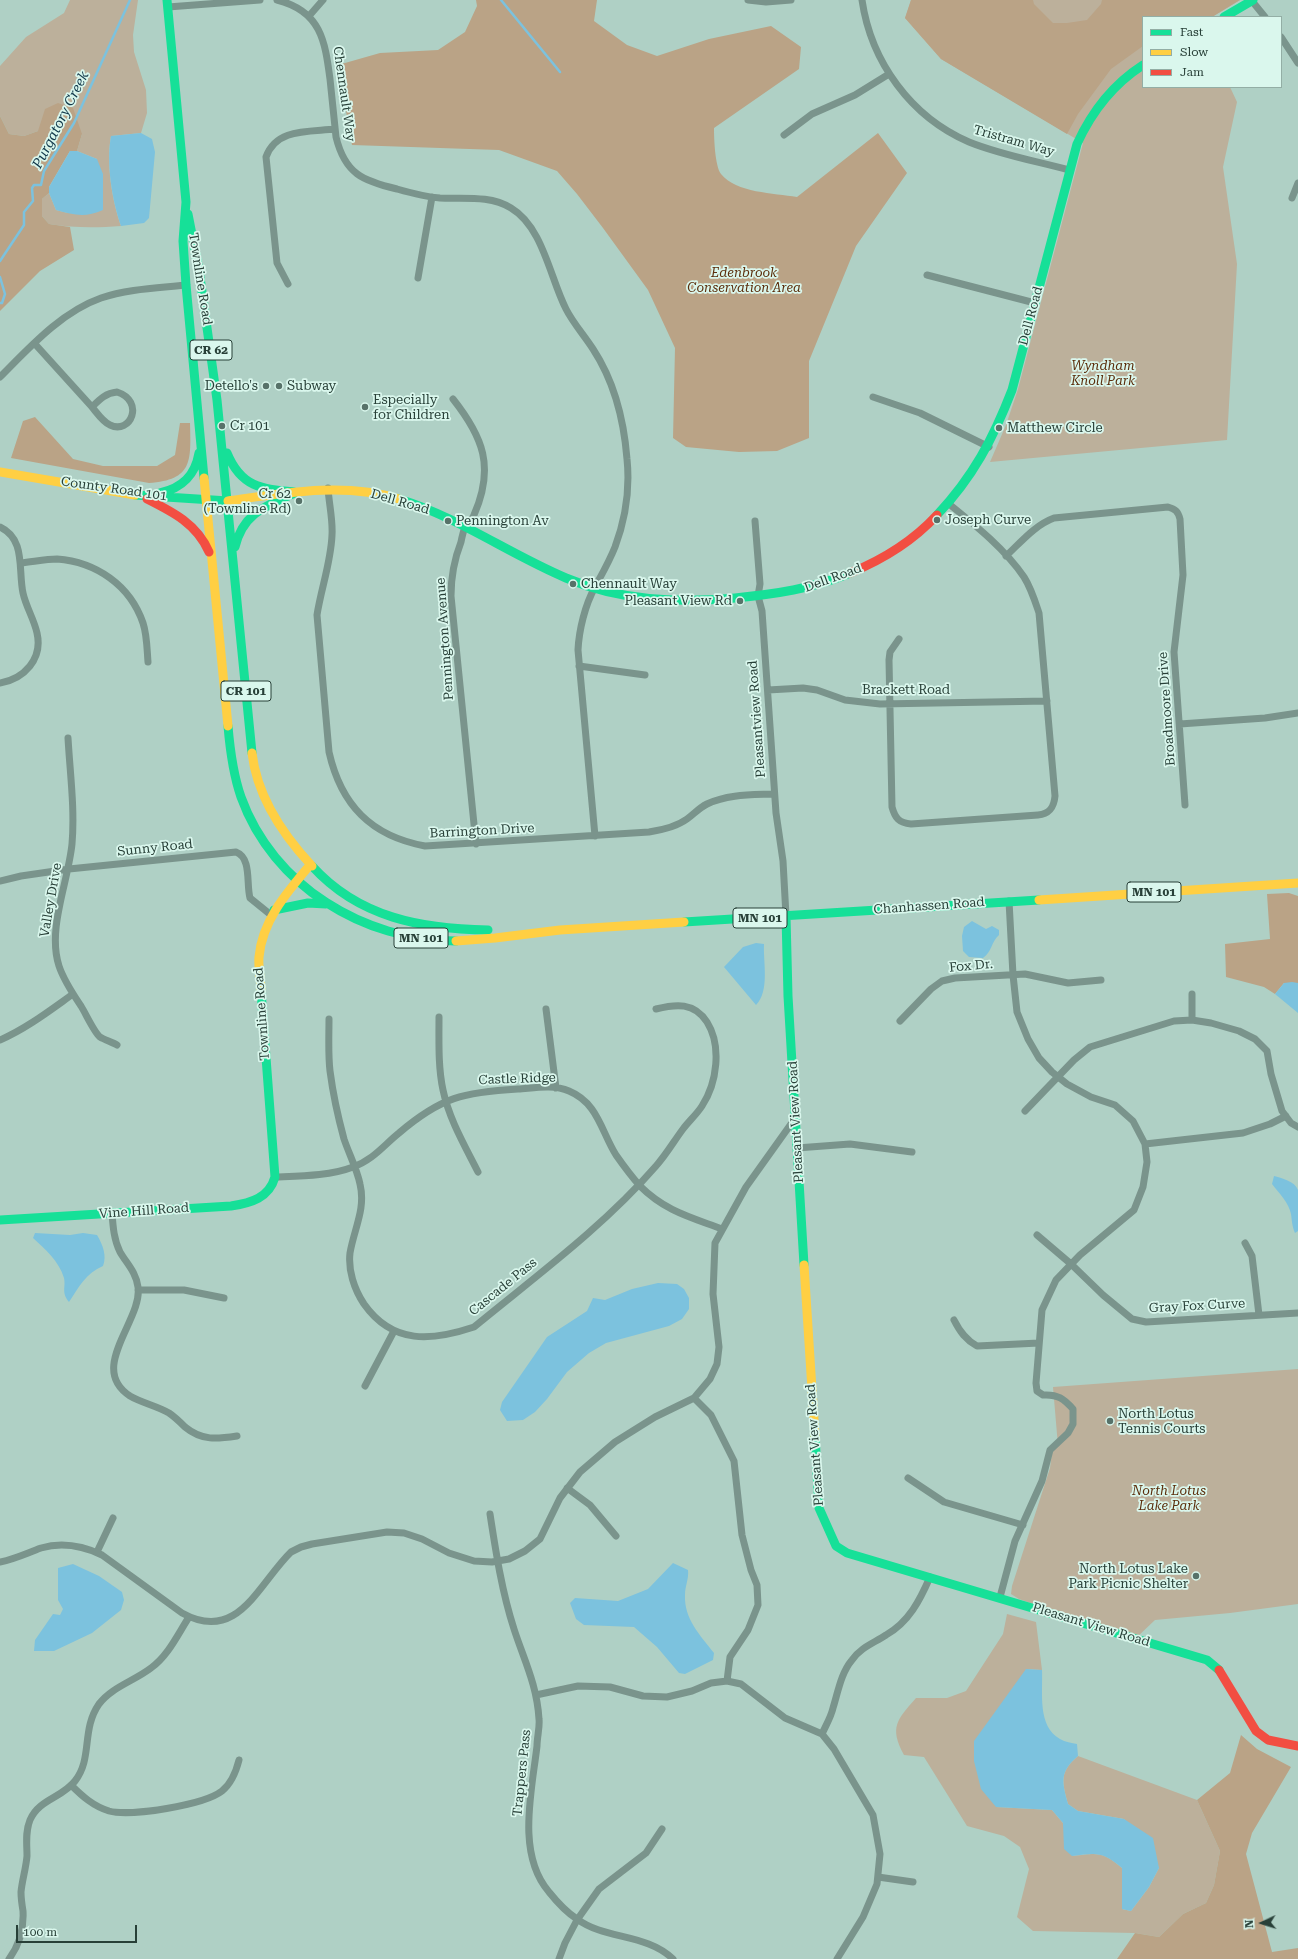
<!DOCTYPE html>
<html>
<head>
<meta charset="utf-8">
<style>
  body { margin:0 }
  #map { position:relative; width:1298px; height:1959px; overflow:hidden; background:#afd0c5; font-family:"Roboto Serif",serif }
  canvas { display:block }
  .legend { position:absolute; left:1142px; top:16px; width:140px; height:72px; box-sizing:border-box; background:#daf7ed; border:1px solid #93aea5; margin:0; padding:5px 7px; list-style:none; font-size:12px; color:#284038 }
  .legend li { display:flex; align-items:center; gap:8px; height:20px }
  .legend b { width:20px; border:1px solid #93aea5 }
  .north { position:absolute; left:1242px; top:1903px; width:40px; height:40px; -webkit-text-stroke:3px #daf7ed; paint-order:stroke; rotate:266deg; font-size:11px; font-weight:700; line-height:16px; text-align:center; color:#284038 }
  .north::after { content:''; display:block; margin:auto; width:14px; height:18px; background:#284038; clip-path:polygon(50% 0,100% 100%,50% 72%,0 100%) }
  .scale { position:absolute; left:16px; top:1925px; width:121px; height:18px; box-sizing:border-box; border:2px solid #284038; border-top:0; padding-left:5px; font-size:12px; line-height:14px; white-space:nowrap; color:#284038; -webkit-text-stroke:3px #daf7ed; paint-order:stroke }
</style>
</head>
<body>
<div id="map">
<canvas width="1298" height="1959"></canvas>
<ul class="legend">
<li><b style="height:5px;background:#16e098"></b>Fast</li>
<li><b style="height:5px;background:#ffcf43"></b>Slow</li>
<li><b style="height:5px;background:#f24e42"></b>Jam</li>
</ul>
<div class="north">N</div>
<div class="scale">100 m</div>
</div>
<script>
const g = document.querySelector('canvas').getContext('2d');
g.lineJoin = 'round';
function fill(path, color) {
  g.fillStyle = color;
  g.fill(path, 'evenodd');
}
function stroke(path, color, width, dash) {
  g.strokeStyle = color;
  g.lineWidth = width;
  g.lineCap = dash ? 'butt' : 'round';
  g.setLineDash(dash || []);
  g.stroke(path);
}
function label(font, color, halo, rows, align = 'center') {
  g.font = font + ' "Roboto Serif",serif';
  g.lineWidth = 3.5;
  g.setLineDash([]);
  g.textBaseline = 'middle';
  g.strokeStyle = halo;
  g.fillStyle = color;
  for (const [text, x, y, turn = 0] of rows) {
    g.save();
    g.translate(x, y);
    g.rotate((+turn || 0) * Math.PI / 180);
    g.textAlign = isNaN(turn) ? turn : align;
    if (halo) g.strokeText(text, 0, 0);
    g.fillText(text, 0, 0);
    g.restore();
  }
}
fill(new Path2D(`
  M 70,0 L 138,0 L 133,35 L 134,52 L 146,90 L 147,113 L 141,133 L 111,136 C 106,164 112,200 121,226 C 96,228 73,228 49,224 L 42,216 L 42,199 L 49,193 L 56,210 L 68,213 L 97,159 L 77,151 L 82,134 L 38,131 L 24,136 L 9,134 L 0,116 L 0,66 L 26,37 L 64,13 Z
  M 911,0 L 1240,0 L 1212,17 L 1143,17 L 1143,87 L 1230,87 L 1237,102 L 1223,167 L 1237,264 L 1227,440 L 990,462 L 1006,425 L 1018,389 L 1083,143 L 941,59 L 905,18 Z
  M 1298,1369 L 1298,1604 L 1230,1613 L 1155,1620 L 1135,1639 L 1019,1599 L 1011,1594 L 1012,1586 L 1050,1468 L 1052,1452 L 1058,1446 L 1053,1387 Z
  M 1007,1614 L 1036,1622 L 1042,1670 L 1026,1669 L 996,1807 L 1052,1810 L 1063,1823 L 1073,1856 C 1098,1853 1102,1851 1122,1868 L 1122,1909 L 1131,1911 L 1149,1887 L 1159,1868 L 1124,1819 L 1078,1811 L 1068,1804 C 1062,1782 1059,1772 1078,1756 L 1197,1800 L 1220,1851 L 1214,1885 L 1206,1903 L 1183,1914 L 1159,1937 L 1135,1933 L 1033,1931 L 1017,1917 L 1029,1869 L 1020,1847 L 1004,1836 L 967,1826 L 924,1757 L 904,1755 C 889,1727 897,1720 916,1698 L 947,1698 L 966,1691 L 1003,1634 Z`), '#bcb09b');
fill(new Path2D(`
  M 476,0 L 597,0 L 594,21 L 627,45 L 657,56 L 709,39 L 771,26 L 801,47 L 799,69 L 714,128 C 714,138 715,166 721,174 C 736,193 774,193 797,197 L 878,133 L 907,173 L 856,246 L 809,361 L 809,438 L 777,451 L 739,452 L 686,447 L 673,438 L 675,348 L 648,290 L 603,228 L 577,194 L 557,171 L 499,150 L 352,145 L 338,65 L 380,53 L 438,50 L 465,32 L 477,6 Z
  M 911,0 L 1033,0 L 1034,4 L 1053,23 L 1067,23 L 1087,20 L 1101,4 L 1102,0 L 1240,0 L 1212,17 L 1143,17 L 1143,46 L 1111,69 L 1078,114 L 1067,134 L 941,59 L 905,18 Z
  M 58,103 L 73,108 L 82,134 L 77,151 L 70,151 L 49,187 L 49,193 L 42,199 L 42,216 L 49,224 L 70,227 L 74,250 L 40,271 L 0,311 L 0,116 L 9,134 L 24,136 L 38,131 L 45,109 Z
  M 35,417 L 73,459 L 103,466 L 157,466 L 175,455 L 180,423 L 190,423 C 191,461 193,480 149,483 L 11,458 L 23,421 Z
  M 1289,893 L 1298,896 L 1298,983 L 1284,983 L 1275,994 L 1264,987 L 1226,977 L 1225,944 L 1270,939 L 1267,894 Z
  M 1241,1735 L 1257,1749 L 1291,1767 L 1252,1833 L 1246,1854 L 1272,1952 L 1298,1948 L 1298,1959 L 1117,1959 L 1135,1933 L 1159,1937 L 1183,1914 L 1206,1903 L 1214,1885 L 1220,1851 L 1197,1800 L 1230,1773 Z`), '#baa386');
fill(new Path2D(`
  M 141,133 L 152,139 L 155,152 L 149,218 L 144,223 L 121,226 C 112,200 106,163 111,136 Z
  M 70,151 L 77,151 L 97,159 L 103,174 L 103,210 C 85,218 74,215 56,210 L 49,193 L 49,187 Z
  M 972,921 L 986,929 L 992,926 L 999,930 L 999,935 C 991,942 992,952 983,958 L 969,957 L 963,951 L 962,936 L 964,927 Z
  M 756,943 L 764,944 C 763,962 770,991 756,1005 L 724,967 L 743,947 Z
  M 1292,982 L 1298,983 L 1298,1013 L 1275,994 L 1284,983 Z
  M 1274,1176 C 1281,1178 1295,1181 1298,1190 C 1298,1197 1298,1222 1298,1231 L 1295,1233 C 1292,1226 1292,1221 1291,1214 C 1289,1203 1279,1193 1272,1184 Z
  M 35,1233 L 70,1235 L 83,1233 L 97,1235 C 103,1245 107,1256 103,1266 C 86,1273 79,1287 69,1302 C 61,1292 66,1288 64,1278 C 59,1261 45,1249 33,1238 Z
  M 658,1283 L 677,1284 L 684,1289 L 689,1298 L 689,1309 L 682,1319 L 669,1326 L 606,1343 L 589,1353 L 567,1372 L 547,1399 L 535,1412 L 523,1420 L 507,1421 L 500,1410 L 502,1402 L 547,1337 L 587,1311 L 593,1298 L 605,1300 L 632,1289 Z
  M 673,1563 L 688,1570 C 689,1579 685,1586 685,1595 C 684,1619 700,1635 714,1653 L 713,1660 L 685,1674 L 679,1673 L 657,1647 L 634,1627 L 584,1625 L 576,1619 L 570,1603 L 575,1598 L 618,1601 L 648,1589 Z
  M 73,1564 L 99,1576 L 122,1592 L 124,1600 L 121,1610 L 92,1633 L 54,1651 L 34,1651 L 35,1640 L 53,1614 L 60,1615 L 63,1609 L 58,1600 L 58,1568 Z
  M 1026,1669 L 1042,1670 C 1043,1693 1037,1726 1060,1739 C 1065,1742 1072,1743 1077,1744 L 1078,1756 C 1059,1772 1062,1782 1068,1804 L 1078,1811 L 1124,1819 L 1153,1838 L 1159,1868 L 1149,1887 L 1131,1911 L 1122,1909 L 1122,1868 C 1102,1851 1097,1853 1072,1856 L 1064,1849 L 1063,1823 L 1052,1810 L 996,1807 L 981,1789 L 974,1761 L 974,1741 Z`), '#7cc2de');
stroke(new Path2D(`
  M 501,0 L 560,72
  M 0,261 L 24,225 L 24,212 L 33,201 L 32,188 L 34,185 L 41,185 L 44,171 L 74,123 L 130,0
  M 0,277 L 5,294 L 2,303 L 0,303`), '#7cc2de', 2.5);
stroke(new Path2D(`
  M 277,0 C 321,11 325,41 330,79 C 332,99 334,118 336,137 C 345,174 363,181 397,189 C 411,193 426,197 440,198 C 464,199 490,195 511,208 C 543,227 550,278 566,309 C 573,323 584,335 593,349 C 614,381 624,421 627,459 C 630,488 625,520 615,547 C 609,562 602,574 595,587 C 585,605 579,630 578,650 L 595,836
  M 748,0 L 766,2 L 791,0
  M 862,0 C 871,62 911,117 969,142 C 1001,155 1036,161 1069,170
  M 1252,1 L 1265,17
  M 168,7 L 260,0
  M 309,16 L 323,0
  M 1281,37 L 1298,63
  M 784,135 L 812,114 L 855,95 L 889,74
  M 1292,198 L 1298,183
  M 927,275 L 1035,303
  M 418,278 L 432,197
  M 288,284 L 277,263 L 266,157 C 276,128 309,132 335,129
  M 35,344 L 92,407
  M 0,377 C 29,348 61,312 101,298 C 127,289 158,288 186,285
  M 117,392 C 145,401 131,435 110,425 C 103,422 97,413 92,407 C 100,399 106,393 117,392 Z
  M 873,397 L 920,413 L 989,447
  M 453,399 C 483,437 495,467 474,515 C 472,520 468,523 465,527 C 463,532 462,537 461,542 C 454,560 451,576 451,596 L 476,844
  M 328,488 C 329,504 333,520 332,535 C 331,562 321,589 317,615 L 329,752 C 341,805 371,836 425,846 L 649,832 C 662,830 676,827 687,819 C 694,814 699,808 707,804 C 728,794 752,795 774,794
  M 755,521 L 760,584 L 758,596 L 762,611 L 776,813 L 783,861 L 786,916
  M 0,527 C 26,539 18,570 23,593 C 26,607 34,619 37,633 C 43,659 24,679 0,683
  M 1006,556 C 1021,542 1035,525 1054,518 L 1168,507 C 1175,509 1178,511 1180,519 L 1183,575 L 1174,652 L 1185,805
  M 21,563 C 32,562 46,559 57,559 C 96,562 130,585 143,623 C 147,635 147,649 148,662
  M 899,639 L 890,652 L 889,660 L 892,807 C 895,818 899,823 911,824 L 1038,815 C 1050,814 1054,807 1055,796 L 1039,613 C 1035,601 1031,588 1024,577 C 1005,549 975,525 949,504
  M 579,666 L 645,675
  M 768,690 L 803,688 L 817,690 L 845,700 L 880,704 L 1047,701
  M 1180,724 L 1265,718 L 1298,713
  M 68,738 C 70,773 75,809 72,844 C 68,883 47,929 59,966 C 64,981 73,994 81,1006 C 86,1014 94,1032 100,1037 C 105,1040 112,1042 117,1045
  M 0,881 L 21,876 L 69,869 L 236,852 C 252,858 246,884 250,898 L 271,915
  M 1192,994 L 1192,1020
  M 546,1009 L 556,1088
  M 439,1017 C 439,1041 438,1067 443,1090 C 449,1119 465,1146 478,1172
  M 329,1019 C 329,1036 328,1054 330,1071 C 333,1094 338,1117 344,1139 C 349,1154 357,1169 360,1184 C 366,1209 354,1229 350,1253 C 348,1270 354,1289 364,1304 C 393,1345 432,1341 474,1327 C 536,1276 603,1227 656,1166 C 666,1155 674,1141 683,1129 C 689,1121 697,1114 702,1106 C 717,1083 722,1046 707,1022 C 694,1002 676,1004 656,1009
  M 900,1021 L 931,989 L 942,981 L 955,978 L 1025,974 L 1068,983 L 1101,980
  M 0,1040 C 27,1028 49,1011 73,994
  M 1025,1111 L 1074,1060 L 1090,1047 L 1174,1021 L 1192,1020 L 1211,1023 L 1239,1031 L 1255,1039 L 1267,1051 L 1271,1074 L 1282,1111 L 1291,1123 L 1298,1127
  M 1145,1144 L 1243,1133 L 1270,1124 L 1286,1116
  M 797,1148 L 850,1144 L 912,1152
  M 275,1177 C 301,1176 330,1176 353,1167 C 373,1160 384,1145 399,1133 C 441,1097 464,1092 518,1089 C 534,1088 553,1084 569,1091 C 598,1103 601,1131 616,1155 C 623,1165 632,1177 640,1186 C 665,1211 690,1217 722,1229
  M 112,1213 C 113,1227 114,1240 120,1252 C 127,1264 136,1272 138,1287 C 143,1320 87,1368 130,1396 C 142,1403 157,1406 169,1413 C 175,1417 180,1422 185,1427 C 202,1441 217,1439 237,1436
  M 1037,1235 L 1071,1264 L 1103,1295 L 1132,1319 L 1146,1322 L 1298,1313
  M 1245,1243 L 1252,1256 L 1259,1315
  M 138,1290 L 184,1290 L 224,1298
  M 954,1320 C 960,1332 966,1340 977,1346 L 1039,1343
  M 365,1386 L 394,1331
  M 694,1398 L 711,1415 L 734,1461 L 742,1535 L 751,1570 L 757,1585 L 758,1605 L 748,1630 L 730,1657 L 727,1681
  M 908,1478 L 944,1502 L 1023,1525
  M 567,1488 L 590,1505 L 616,1536
  M 490,1514 C 496,1553 502,1592 514,1629 C 524,1660 537,1685 539,1719 C 540,1727 537,1737 537,1746 C 532,1790 516,1854 549,1892 C 557,1902 566,1912 577,1919 C 605,1940 646,1933 673,1959
  M 97,1552 L 113,1518
  M 0,1562 C 15,1559 27,1553 41,1548 C 62,1542 83,1546 102,1555 L 182,1613 C 238,1644 258,1584 291,1552 L 301,1547 L 312,1544 L 387,1532 L 404,1533 L 422,1539 L 449,1553 L 474,1561 L 492,1562 L 509,1559 L 525,1551 L 540,1539 L 560,1498 L 580,1472 L 615,1442 L 655,1417 L 694,1398 L 710,1379 L 717,1364 L 719,1347 L 713,1294 L 715,1243 L 746,1187 L 796,1117
  M 1000,1597 L 1015,1541 L 1042,1481 L 1050,1450 L 1068,1433 L 1073,1424 L 1073,1409 C 1064,1399 1058,1394 1043,1395 L 1037,1391 L 1036,1383 L 1042,1310 L 1056,1280 L 1080,1255 L 1134,1210 L 1143,1187 L 1147,1162 L 1145,1144 L 1133,1121 L 1115,1105 L 1091,1097 L 1067,1084 L 1052,1072 L 1039,1058 L 1028,1039 L 1017,1012 L 1013,975 L 1009,901
  M 536,1695 L 578,1686 L 610,1687 L 643,1696 L 667,1697 L 692,1691 L 711,1683 L 727,1681 L 741,1684 L 785,1718 L 822,1734 L 834,1749 L 873,1815 L 880,1854 L 877,1884 L 863,1917 L 837,1959
  M 822,1734 C 826,1725 831,1717 833,1708 C 838,1692 841,1673 852,1660 C 861,1647 874,1643 886,1635 C 909,1622 920,1600 930,1577
  M 71,1785 C 82,1796 93,1806 109,1811 C 130,1817 204,1805 222,1791 C 232,1783 236,1772 239,1760
  M 878,1877 L 913,1882
  M 9,1959 C 20,1944 24,1929 23,1911 C 22,1905 21,1898 21,1892 C 22,1881 26,1868 27,1856 C 27,1844 25,1832 30,1820 C 39,1799 62,1798 75,1781 C 93,1758 81,1730 99,1704 C 112,1687 134,1681 151,1668 C 168,1656 178,1634 189,1617
  M 559,1959 L 565,1943 L 577,1920 L 599,1889 L 646,1853 L 662,1829`), '#7a948c', 7);
stroke(new Path2D(`
  M 167,0 L 186,202 L 183,241 L 186,285 L 204,478
  M 1224,17 L 1253,0
  M 188,214 L 199,270 L 217,400 L 252,753
  M 227,453 C 241,487 261,489 294,492
  M 160,493 C 182,488 195,476 199,453
  M 135,495 L 228,501
  M 399,499 C 458,517 509,554 566,578 C 620,601 677,603 735,598 C 775,594 812,589 850,573
  M 937,515 C 973,477 993,439 1012,390 L 1077,144 C 1092,111 1112,85 1143,65
  M 235,547 C 243,513 266,506 295,493
  M 228,726 C 230,750 233,774 241,797 C 273,886 364,941 456,941
  M 312,866 C 359,918 422,929 488,930
  M 274,910 L 308,903 L 326,904
  M 786,916 L 788,996 L 804,1265
  M 684,922 L 1039,900
  M 0,1220 L 231,1206 C 251,1203 269,1198 275,1177 L 261,991
  M 815,1436 L 819,1508 L 836,1546 L 847,1553 L 1207,1660 L 1219,1670`), '#16e098', 9);
stroke(new Path2D(`
  M 0,472 L 135,495
  M 204,478 L 228,726
  M 228,501 C 284,493 344,482 399,499
  M 252,753 C 257,796 283,835 312,866
  M 1039,900 L 1298,883
  M 456,941 L 495,938 L 560,930 L 684,922
  M 261,991 C 261,980 258,968 259,957 C 262,921 287,892 310,865
  M 804,1265 L 815,1436`), '#ffcf43', 9);
stroke(new Path2D(`
  M 147,499 C 173,512 197,524 209,552
  M 850,573 C 882,560 913,541 937,515
  M 1219,1670 L 1256,1731 L 1268,1740 L 1298,1746`), '#f24e42', 9);
for (const [x, y, r, color] of [
  [266,386,4,"#577269"],
  [279,386,4,"#577269"],
  [365,407,4,"#577269"],
  [222,426,4,"#577269"],
  [999,428,4,"#577269"],
  [299,501,4,"#577269"],
  [937,520,4,"#577269"],
  [448,521,4,"#577269"],
  [573,584,4,"#577269"],
  [740,601,4,"#577269"],
  [1110,1421,4,"#577269"],
  [1196,1576,4,"#577269"]
]) {
  const dot = new Path2D();
  dot.arc(x, y, r, 0, 2 * Math.PI);
  g.fillStyle = color;
  g.fill(dot);
  stroke(dot, '#daf7ed', 1.5);
}
for (const [x, y, w] of [
  [211,350,42],
  [246,691,50],
  [1154,892,54],
  [760,918,54],
  [421,938,54]
]) {
  const box = new Path2D();
  box.roundRect(x - w / 2, y - 10, w, 20, 3);
  g.fillStyle = '#daf7ed';
  g.fill(box);
  stroke(box, '#284038', 1);
}
label('bold 12px', '#284038', null, [
  ["CR 62",211,350],
  ["CR 101",246,691],
  ["MN 101",1154,892],
  ["MN 101",760,918],
  ["MN 101",421,938]
]);
label('13px', '#284038', '#daf7ed', [
  ["Chennault Way",344,94,82],
  ["Tristram Way",1014,141,16],
  ["Townline Road",200,279,81],
  ["Dell Road",1031,316,-75],
  ["County Road 101",114,489,8],
  ["Dell Road",400,502,16],
  ["Dell Road",833,578,-20],
  ["Pennington Avenue",445,639,-94],
  ["Brackett Road",906,690],
  ["Broadmoore Drive",1167,709,-94],
  ["Pleasantview Road",757,719,-94],
  ["Barrington Drive",482,831,-3],
  ["Sunny Road",155,848,-6],
  ["Valley Drive",51,900,-80],
  ["Chanhassen Road",929,906,-4],
  ["Fox Dr.",971,966,-5],
  ["Townline Road",262,1014,-94],
  ["Castle Ridge",517,1079,-2],
  ["Pleasant View Road",796,1122,-93],
  ["Vine Hill Road",144,1211,-4],
  ["Cascade Pass",503,1287,-39],
  ["Gray Fox Curve",1197,1306,-3],
  ["Pleasant View Road",815,1445,-94],
  ["Pleasant View Road",1091,1625,17],
  ["Trappers Pass",522,1773,-84]
]);
label('italic 13px', '#5b2d0b', '#daf7ed', [
  ["Edenbrook",744,273],
  ["Conservation Area",744,288],
  ["Wyndham",1103,366],
  ["Knoll Park",1103,381],
  ["North Lotus",1169,1491],
  ["Lake Park",1169,1506]
]);
label('13px', '#284038', '#daf7ed', [
  ["Detello's",258,386,"right"],
  ["Subway",287,386],
  ["Especially",373,400],
  ["for Children",373,415],
  ["Cr 101",230,426],
  ["Matthew Circle",1007,428],
  ["Cr 62",291,494,"right"],
  ["(Townline Rd)",291,509,"right"],
  ["Joseph Curve",945,520],
  ["Pennington Av",456,521],
  ["Chennault Way",581,584],
  ["Pleasant View Rd",732,601,"right"],
  ["North Lotus",1118,1414],
  ["Tennis Courts",1118,1429],
  ["North Lotus Lake",1188,1569,"right"],
  ["Park Picnic Shelter",1188,1584,"right"]
], 'left');
label('italic 14px', '#11384a', '#daf7ed', [
  ["Purgatory Creek",61,120,-63]
]);
</script>
</body>
</html>
